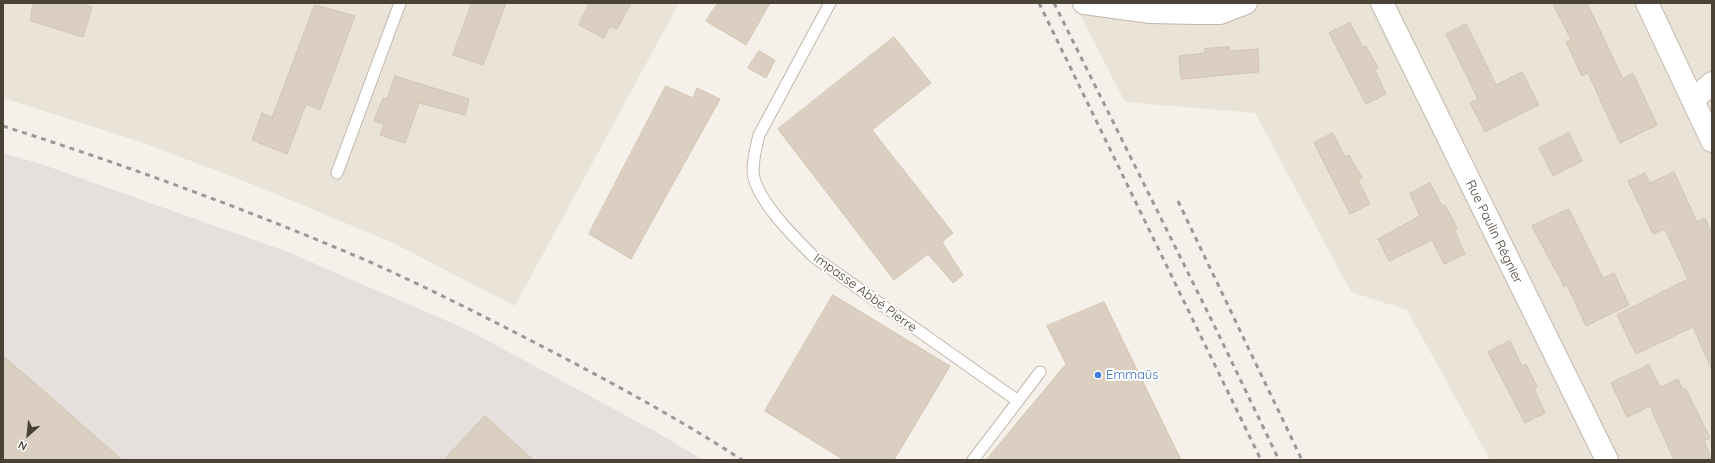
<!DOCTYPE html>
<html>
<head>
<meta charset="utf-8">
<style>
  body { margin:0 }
  #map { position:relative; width:1715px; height:463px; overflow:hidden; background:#f5f1ea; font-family:Quicksand,sans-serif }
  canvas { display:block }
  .frame { position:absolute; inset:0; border:4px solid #4a4137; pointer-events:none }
  .north { position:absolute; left:8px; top:415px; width:40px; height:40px; -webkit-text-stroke:3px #fff; paint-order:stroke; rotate:207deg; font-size:11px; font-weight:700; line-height:16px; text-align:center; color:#4a4137 }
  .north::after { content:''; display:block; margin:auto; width:14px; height:18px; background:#4a4137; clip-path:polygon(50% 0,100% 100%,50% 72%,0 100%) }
</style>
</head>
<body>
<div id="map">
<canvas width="1715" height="463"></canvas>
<div class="frame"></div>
<div class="north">N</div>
</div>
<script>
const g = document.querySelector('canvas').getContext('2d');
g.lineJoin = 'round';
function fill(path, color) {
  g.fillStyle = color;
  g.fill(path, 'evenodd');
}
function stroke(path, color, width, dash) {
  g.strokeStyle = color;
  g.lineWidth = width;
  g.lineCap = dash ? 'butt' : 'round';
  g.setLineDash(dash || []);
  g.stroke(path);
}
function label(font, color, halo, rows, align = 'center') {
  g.font = font + ' Quicksand,sans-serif';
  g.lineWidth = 4;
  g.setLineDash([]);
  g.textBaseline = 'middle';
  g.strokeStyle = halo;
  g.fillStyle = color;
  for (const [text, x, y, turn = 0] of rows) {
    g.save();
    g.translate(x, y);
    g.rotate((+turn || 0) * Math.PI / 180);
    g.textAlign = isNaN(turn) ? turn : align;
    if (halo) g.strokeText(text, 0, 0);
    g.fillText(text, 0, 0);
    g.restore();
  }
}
fill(new Path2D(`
  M 3,3 L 679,3 L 515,306 L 391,242 L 259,187 L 141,142 L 3,98 Z
  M 1074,3 L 1712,3 L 1712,460 L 1490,460 L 1407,310 L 1351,292 L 1255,113 L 1125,102 Z`), '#eae3d8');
fill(new Path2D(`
  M 3,153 L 41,164 L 288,252 L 470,331 L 658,433 L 703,460 L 3,460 Z`), '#e5e0db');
const building = new Path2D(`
  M 33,3 L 80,3 L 92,7 L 83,37 L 31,21 Z
  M 472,3 L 506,3 L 483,65 L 453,55 Z
  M 590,3 L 631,3 L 617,29 L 610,26 L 604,38 L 579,25 Z
  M 718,3 L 770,3 L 746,45 L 706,21 Z
  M 1553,3 L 1587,3 L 1623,79 L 1633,73 L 1657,125 L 1620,143 L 1588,73 L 1582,76 L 1566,42 L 1571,40 Z
  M 315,5 L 355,16 L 320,110 L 306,104 L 287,154 L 252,140 L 262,113 L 272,117 Z
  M 1350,23 L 1363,47 L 1366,46 L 1378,68 L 1375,70 L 1386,94 L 1366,104 L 1329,33 Z
  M 1466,24 L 1496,85 L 1522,72 L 1539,105 L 1485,132 L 1470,103 L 1478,99 L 1446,34 Z
  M 894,37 L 931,83 L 872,130 L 953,233 L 942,242 L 963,275 L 953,283 L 928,254 L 894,280 L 778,129 Z
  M 1229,47 L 1230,51 L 1258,49 L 1259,72 L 1181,79 L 1179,56 L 1205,53 L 1205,49 Z
  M 759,51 L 775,60 L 766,78 L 748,68 Z
  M 395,76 L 469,99 L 465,115 L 419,103 L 405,143 L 380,135 L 384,124 L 374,121 L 383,98 L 387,99 Z
  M 666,86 L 693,98 L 697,88 L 720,99 L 631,259 L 589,234 Z
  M 1333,133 L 1345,157 L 1349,155 L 1362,178 L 1358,180 L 1370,204 L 1350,214 L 1314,143 Z
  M 1569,133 L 1582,161 L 1553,176 L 1539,148 Z
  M 1674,172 L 1697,222 L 1705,218 L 1712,234 L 1712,370 L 1693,327 L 1636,354 L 1617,315 L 1688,279 L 1665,229 L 1653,234 L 1628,181 L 1645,173 L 1650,183 Z
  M 1430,183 L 1442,206 L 1445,205 L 1457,228 L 1454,229 L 1465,254 L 1444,264 L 1432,240 L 1389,261 L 1378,239 L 1420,216 L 1410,194 Z
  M 1569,209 L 1603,278 L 1614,273 L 1629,305 L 1586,326 L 1567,285 L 1564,287 L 1556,270 L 1555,270 L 1532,226 Z
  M 833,295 L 950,366 L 894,460 L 844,460 L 765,411 Z
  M 1104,302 L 1181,460 L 986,460 L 1066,364 L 1047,326 Z
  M 1510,341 L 1522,366 L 1526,364 L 1537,387 L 1534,389 L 1545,413 L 1525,423 L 1488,352 Z
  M 3,356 L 38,386 L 122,460 L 3,460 Z
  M 1649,365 L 1660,387 L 1678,379 L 1683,390 L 1686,389 L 1710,438 L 1704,441 L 1712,460 L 1674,460 L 1650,406 L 1627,417 L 1611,383 Z
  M 485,416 L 533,460 L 444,460 Z`);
fill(building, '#dbcfc2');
stroke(building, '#d3c4b1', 1);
const service = new Path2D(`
  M 830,3 L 759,135 C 756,147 753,158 753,171 C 754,198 795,238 814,257 L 1018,401
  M 337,173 L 400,3
  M 973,460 L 1040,372`);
const minor = new Path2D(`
  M 1084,3 L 1151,12 L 1196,13 L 1220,13 L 1246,3
  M 1382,3 L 1607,460
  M 1647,3 L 1712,141
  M 1693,100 L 1712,83`);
stroke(service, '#c2b8ac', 13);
stroke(minor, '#c2b8ac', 24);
stroke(service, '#fff', 11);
stroke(minor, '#fff', 22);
stroke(new Path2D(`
  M 1039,3 L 1261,460
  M 1054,3 L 1214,325 L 1279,460
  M 3,126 C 125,165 246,209 363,259 C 427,287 489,319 551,351 C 616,385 681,420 742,460
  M 1178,201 L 1302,460`), '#999', 3, [5, 5]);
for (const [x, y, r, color] of [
  [1098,375,4,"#3f7fe0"]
]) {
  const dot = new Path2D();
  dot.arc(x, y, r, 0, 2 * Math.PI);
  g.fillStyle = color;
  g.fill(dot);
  stroke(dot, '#fff', 1.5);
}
label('13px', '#4a4137', '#fff', [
  ["Rue Paulin Régnier",1494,232,64],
  ["Impasse Abbé Pierre",865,293,36]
]);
label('13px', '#366cbe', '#fff', [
  ["Emmaüs",1106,375]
], 'left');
</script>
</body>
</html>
